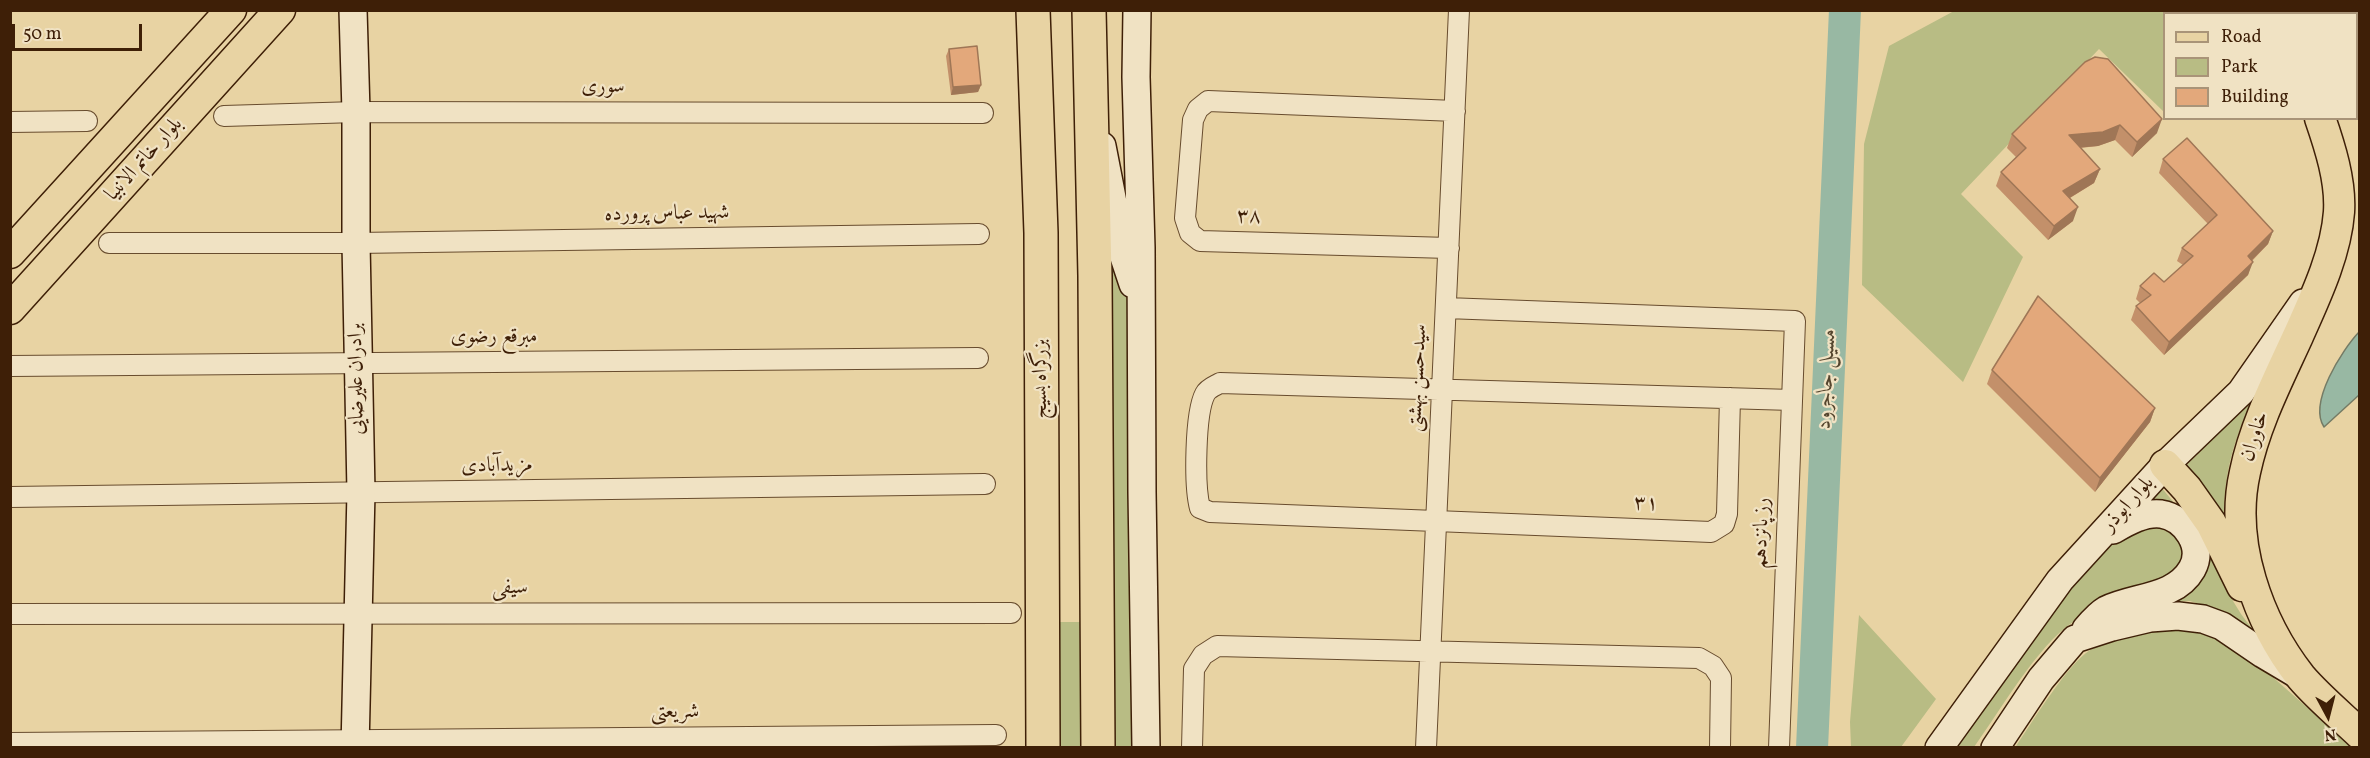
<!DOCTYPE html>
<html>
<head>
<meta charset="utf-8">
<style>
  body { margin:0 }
  #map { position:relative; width:2370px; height:758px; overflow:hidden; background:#e8d3a3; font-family:Vollkorn,serif }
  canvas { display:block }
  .frame { position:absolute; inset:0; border:12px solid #3e1f07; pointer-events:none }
  .legend { position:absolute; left:2163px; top:12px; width:195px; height:108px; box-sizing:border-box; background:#f0e2c3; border:2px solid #a99478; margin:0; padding:8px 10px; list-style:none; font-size:18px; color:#3e1f07 }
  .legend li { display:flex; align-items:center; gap:12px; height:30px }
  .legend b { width:30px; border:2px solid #a99478 }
  .north { position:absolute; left:2298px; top:686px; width:60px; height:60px; -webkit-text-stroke:4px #f0e2c3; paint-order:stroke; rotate:173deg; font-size:16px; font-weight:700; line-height:24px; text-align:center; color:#3e1f07 }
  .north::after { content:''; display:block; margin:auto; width:21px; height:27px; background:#3e1f07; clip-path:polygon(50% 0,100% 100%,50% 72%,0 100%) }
  .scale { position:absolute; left:12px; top:24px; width:130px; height:27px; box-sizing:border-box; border:3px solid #3e1f07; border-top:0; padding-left:8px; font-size:18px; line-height:21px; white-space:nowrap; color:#3e1f07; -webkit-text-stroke:4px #f0e2c3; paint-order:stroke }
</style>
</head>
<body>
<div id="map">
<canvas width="2370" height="758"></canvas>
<div class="frame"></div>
<ul class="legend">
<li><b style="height:8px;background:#e8d3a3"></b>Road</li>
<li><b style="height:16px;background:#b8bc84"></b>Park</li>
<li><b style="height:16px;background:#e3a87b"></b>Building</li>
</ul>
<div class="north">N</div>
<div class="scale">50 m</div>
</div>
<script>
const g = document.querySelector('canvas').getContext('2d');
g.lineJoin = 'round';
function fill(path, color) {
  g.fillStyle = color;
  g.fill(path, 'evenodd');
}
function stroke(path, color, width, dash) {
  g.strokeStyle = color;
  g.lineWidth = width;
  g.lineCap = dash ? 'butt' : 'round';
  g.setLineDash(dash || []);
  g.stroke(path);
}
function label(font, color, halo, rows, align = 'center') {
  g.font = font + ' Vollkorn,Amiri,serif';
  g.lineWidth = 4.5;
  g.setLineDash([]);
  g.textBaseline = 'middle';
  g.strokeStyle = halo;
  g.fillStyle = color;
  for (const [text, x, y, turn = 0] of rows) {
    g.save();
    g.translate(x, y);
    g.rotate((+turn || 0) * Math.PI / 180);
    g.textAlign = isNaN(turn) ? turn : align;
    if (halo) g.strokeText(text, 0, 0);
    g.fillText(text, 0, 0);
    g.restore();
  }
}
fill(new Path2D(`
  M 2161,10 L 2165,13 L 2164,112 L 2099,49 L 1961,194 L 2023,257 L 1963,382 L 1862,285 L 1864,144 L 1889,46 L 1954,11 Z
  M 1108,197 L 1134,315 L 1139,747 L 1112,747 Z
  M 2273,359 C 2243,417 2222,459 2224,526 L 2180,471 C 2220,434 2245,406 2273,359 Z
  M 2161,487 L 2184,515 L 2139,510 Z
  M 2164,521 L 2186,546 L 2181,572 C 2145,587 2106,600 2073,622 C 2037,646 2000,711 1974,747 L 1951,748 L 2048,617 L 2111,541 Z
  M 2202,539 L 2223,569 L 2233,601 L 2241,614 L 2262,642 L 2227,613 L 2190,601 L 2155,602 Z
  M 1859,615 L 1936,699 L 1901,747 L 1851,747 L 1850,722 Z
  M 1053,622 L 1082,622 L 1088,747 L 1056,747 Z
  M 2169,630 L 2193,632 L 2217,637 L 2242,650 L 2352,747 L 2015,748 C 2031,724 2070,660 2092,649 C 2115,637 2144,634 2169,630 Z`), '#b8bc84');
const water = new Path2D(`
  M 2359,332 L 2359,395 L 2324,427 C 2308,403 2342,350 2359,332 Z`);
fill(water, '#98b8a3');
stroke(water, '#747b65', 1.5);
stroke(new Path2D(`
  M 1812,748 L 1845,10`), '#98b8a3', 32);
const street = new Path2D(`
  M 2343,14 L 2346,10
  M 224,116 L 356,112 L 983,113
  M 10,122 L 87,121
  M 109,243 L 356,243 L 979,234
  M 1449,248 L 1200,241 L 1190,233 L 1185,218 L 1193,120 L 1198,109 L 1208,101 L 1455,111
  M 1446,308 L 1795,321 L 1779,748
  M 10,366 L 978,358
  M 1730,398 L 1727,514 L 1724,524 L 1711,532 L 1210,512 L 1200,508 C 1194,486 1195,413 1205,394 C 1208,388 1215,386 1220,383 L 1792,400
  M 10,497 L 985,484
  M 10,614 L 1011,613
  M 10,743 L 996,735
  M 1192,748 L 1194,669 L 1203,655 L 1217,646 L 1699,658 L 1713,666 L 1721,678 L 1720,748
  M 1426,748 L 1459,10`);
const secondary = new Path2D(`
  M 353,10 L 356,112 L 356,243 L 361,492 L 355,748
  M 1137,10 L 1136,77 L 1141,248 L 1142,492 L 1146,748
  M 1102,146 L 1123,254 L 1133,284
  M 2086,629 C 2092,622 2099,614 2106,610 C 2134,596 2175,599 2192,569 C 2205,546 2185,518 2161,514 C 2144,512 2127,522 2113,530
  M 1939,748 L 2060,580 L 2165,465 L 2241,392 L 2303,303
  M 1995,748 L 2041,679 L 2075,639 L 2112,627 L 2150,618 L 2178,616 L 2203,619 L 2222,626 L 2263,654 L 2300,676`);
const primary = new Path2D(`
  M 2241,10 L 2244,14
  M 2288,10 L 2291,14
  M 2356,88 L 2360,91
  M 2320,118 C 2330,147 2341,181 2339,212 C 2336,254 2315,298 2298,336 C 2278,380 2255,424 2245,472 C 2229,542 2258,622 2301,677 C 2318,697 2341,716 2360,734
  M 10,253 L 231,10
  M 10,309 L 280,10
  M 2165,465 L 2187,489 L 2211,523 L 2242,586`);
const highway = new Path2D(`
  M 1033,10 L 1041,233 L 1043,748
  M 1089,10 L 1095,276 L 1098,748`);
stroke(street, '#684c2e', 22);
stroke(secondary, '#3e1f07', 30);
stroke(primary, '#3e1f07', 33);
stroke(highway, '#3e1f07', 36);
stroke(street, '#f0e2c3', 20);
stroke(secondary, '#f0e2c3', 27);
stroke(primary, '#e8d3a3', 30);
stroke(highway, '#e8d3a3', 33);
fill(new Path2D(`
  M 949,49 L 981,85 L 978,92 L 951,95 L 946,56 Z
  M 2085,62 L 2157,133 L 2132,157 L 2115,140 L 2098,146 L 2080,148 L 2100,169 L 2094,183 L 2070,198 L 2073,221 L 2048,240 L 1996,186 L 2001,172 L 2016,157 L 2007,148 L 2012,134 Z
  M 2163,159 L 2273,231 L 2268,244 L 2252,261 L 2248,275 L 2164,355 L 2131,320 L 2136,306 L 2140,303 L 2136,299 L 2140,286 L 2164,282 L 2183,265 L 2177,261 L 2182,248 L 2208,224 L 2159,173 Z
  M 1992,370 L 2155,408 L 2150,422 L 2095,492 L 1987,384 Z`), '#c3906a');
fill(new Path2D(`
  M 981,85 L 978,92 L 951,95 L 953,87 Z
  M 2162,119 L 2157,133 L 2132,157 L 2137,142 Z
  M 2120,125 L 2115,140 L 2098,146 L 2064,149 L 2069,135 Z
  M 2100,169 L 2094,183 L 2058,205 L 2063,191 Z
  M 2078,207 L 2073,221 L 2048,240 L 2054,226 Z
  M 2273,231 L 2268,244 L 2243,269 L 2248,256 Z
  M 2253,262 L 2248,275 L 2164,355 L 2169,342 Z
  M 2155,408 L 2150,422 L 2095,492 L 2100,478 Z`), '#9f7656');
const building = new Path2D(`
  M 977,46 L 981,85 L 953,87 L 949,49 Z
  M 2095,57 L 2108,59 L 2162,119 L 2137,142 L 2120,125 L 2103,132 L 2069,135 L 2100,169 L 2063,191 L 2078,207 L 2054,226 L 2001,172 L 2026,148 L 2012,134 L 2085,62 Z
  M 2187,138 L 2273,231 L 2248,256 L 2253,262 L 2169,342 L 2136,306 L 2151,295 L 2140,286 L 2154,273 L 2164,282 L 2193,256 L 2182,248 L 2217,215 L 2163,159 Z
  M 2038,296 L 2155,408 L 2100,478 L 1992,370 Z`);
fill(building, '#e3a87b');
stroke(building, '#9f7656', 1.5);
label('21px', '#3e1f07', '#f0e2c3', [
  ["سوری",603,88],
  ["بلوار خاتم الانبیا",145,160,-48],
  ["شهید عباس پرورده",667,215,-1],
  ["۳۸",1249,218,2],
  ["مبرقع رضوی",494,338],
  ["سیدحسن بهشتی",1419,378,-87],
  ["برادران علیرضایی",358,379,-91],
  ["بزرگراه بسیج",1042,379,-90],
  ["خاوران",2256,437,-72],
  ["مزیدآبادی",497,467,-1],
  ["۳۱",1646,505,3],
  ["بلوار ابوذر",2129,505,-48],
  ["رز پانزدهم",1763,533,-88],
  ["سیفی",510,589],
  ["شریعتی",675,713]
]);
label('italic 22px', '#54452e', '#f0e2c3', [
  ["مسیل جاجرود",1828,379,-87]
]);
</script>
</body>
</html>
